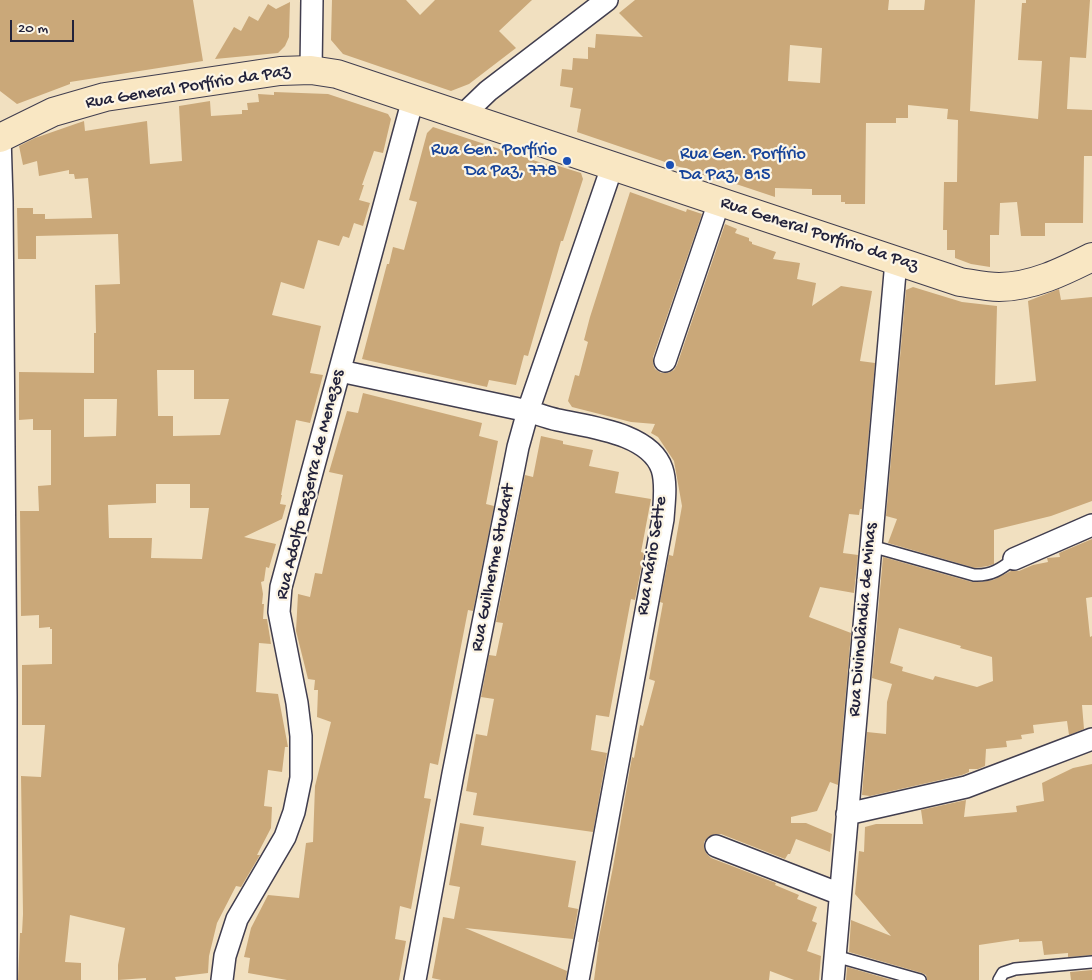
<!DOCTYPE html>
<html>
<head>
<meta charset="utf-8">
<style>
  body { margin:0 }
  #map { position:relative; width:1092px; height:980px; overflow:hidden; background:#f1e0c0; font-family:"Gochi Hand",sans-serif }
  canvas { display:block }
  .scale { position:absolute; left:10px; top:20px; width:64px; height:22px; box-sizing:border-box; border:2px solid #22223b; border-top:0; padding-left:6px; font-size:15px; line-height:18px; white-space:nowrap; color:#22223b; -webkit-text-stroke:4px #fcf5e5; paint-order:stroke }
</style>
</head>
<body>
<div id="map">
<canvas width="1092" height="980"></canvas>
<div class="scale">20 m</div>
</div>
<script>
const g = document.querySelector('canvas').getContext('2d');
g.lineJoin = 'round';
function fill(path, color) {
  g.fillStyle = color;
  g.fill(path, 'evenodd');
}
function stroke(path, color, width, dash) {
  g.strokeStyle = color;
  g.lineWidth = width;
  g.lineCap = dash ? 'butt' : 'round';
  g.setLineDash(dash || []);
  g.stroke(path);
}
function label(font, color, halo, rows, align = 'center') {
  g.font = font + ' "Gochi Hand",sans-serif';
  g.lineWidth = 4.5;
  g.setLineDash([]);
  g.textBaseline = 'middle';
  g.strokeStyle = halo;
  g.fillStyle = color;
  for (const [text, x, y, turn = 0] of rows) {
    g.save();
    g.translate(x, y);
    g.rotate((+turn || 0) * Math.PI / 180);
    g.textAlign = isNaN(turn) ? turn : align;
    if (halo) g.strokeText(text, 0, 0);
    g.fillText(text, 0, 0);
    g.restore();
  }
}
fill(new Path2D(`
  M 0,0 L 193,0 L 203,61 L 70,82 L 70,84 L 17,104 L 0,91 Z
  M 332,0 L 406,0 L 420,15 L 435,0 L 532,0 L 499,31 L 516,48 L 469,84 L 451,91 L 343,54 L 331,40 Z
  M 635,0 L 889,0 L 888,10 L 924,10 L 925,0 L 975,0 L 970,111 L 1038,119 L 1042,61 L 1018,60 L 1022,3 L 1026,3 L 1026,0 L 1090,0 L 1086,58 L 1070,57 L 1067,109 L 1092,110 L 1092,156 L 1084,156 L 1083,223 L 1045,223 L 1045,236 L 1021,236 L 1017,202 L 1000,203 L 999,235 L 990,235 L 990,267 L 971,264 L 955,258 L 955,250 L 947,250 L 947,230 L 943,230 L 944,182 L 957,182 L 958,120 L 947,119 L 948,109 L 908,105 L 908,118 L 896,118 L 896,123 L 866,123 L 865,204 L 845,204 L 845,202 L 841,202 L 841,195 L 812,195 L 812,189 L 775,188 L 775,197 L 715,177 L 715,179 L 577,132 L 581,109 L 570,107 L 573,88 L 560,86 L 562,69 L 572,70 L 573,58 L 588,59 L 588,47 L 595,48 L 596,34 L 643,37 L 619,13 ZM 790,45 L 822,48 L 820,83 L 788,81 Z
  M 290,2 L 289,37 L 285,46 L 278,53 L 215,59 L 234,27 L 241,31 L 249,16 L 258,21 L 268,4 L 276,9 Z
  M 274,92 L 328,94 L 388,114 L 391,119 L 383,153 L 374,151 L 362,185 L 364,185 L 359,200 L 370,203 L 363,226 L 354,223 L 349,238 L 343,236 L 339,246 L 318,240 L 304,289 L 281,282 L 272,315 L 321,326 L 310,373 L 323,375 L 310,423 L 296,420 L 281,495 L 282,495 L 280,504 L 286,505 L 282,519 L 244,537 L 276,544 L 269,568 L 266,567 L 264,581 L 261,582 L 263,594 L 262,604 L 264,604 L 263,619 L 267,619 L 271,644 L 259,643 L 256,692 L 278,694 L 288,747 L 285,747 L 282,772 L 268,770 L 264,806 L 272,807 L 271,828 L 257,855 L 260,855 L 241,887 L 236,886 L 217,923 L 209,956 L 208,973 L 175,977 L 176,980 L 146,980 L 146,978 L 118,980 L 118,965 L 125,928 L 70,915 L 65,962 L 81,963 L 81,980 L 18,980 L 20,933 L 22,933 L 23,914 L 21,776 L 41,777 L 45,725 L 22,725 L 22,665 L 52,664 L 52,629 L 50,629 L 50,627 L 39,628 L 39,615 L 21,616 L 20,511 L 39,511 L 38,486 L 51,485 L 51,430 L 33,430 L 33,419 L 19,420 L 19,372 L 94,373 L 94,333 L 96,333 L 95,285 L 120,284 L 118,234 L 36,236 L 36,259 L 18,259 L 17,208 L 33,208 L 33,214 L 45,214 L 45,219 L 92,218 L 88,178 L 75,179 L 74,174 L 69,174 L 69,170 L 39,176 L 37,161 L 23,165 L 19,146 L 35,138 L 84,121 L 85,131 L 147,121 L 150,164 L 182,161 L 179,106 L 210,101 L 211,116 L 242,114 L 242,110 L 248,110 L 247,103 L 259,102 L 258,94 L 274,95 ZM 157,370 L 194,370 L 194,399 L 229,399 L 220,435 L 173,436 L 173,416 L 158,416 ZM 84,399 L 117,399 L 116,436 L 84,437 ZM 156,484 L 190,484 L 190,508 L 209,508 L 202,559 L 151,558 L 152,538 L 109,538 L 108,505 L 156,503 Z
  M 433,127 L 551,166 L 552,164 L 581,173 L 583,179 L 563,241 L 561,241 L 528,356 L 524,355 L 516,385 L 489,380 L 487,387 L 362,359 L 387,264 L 389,264 L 393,247 L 404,250 L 417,202 L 409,200 L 427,133 Z
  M 630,192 L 686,212 L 687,209 L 702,214 L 653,357 L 653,364 L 655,369 L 661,373 L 668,373 L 674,370 L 677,365 L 725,224 L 737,229 L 735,233 L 749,238 L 749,241 L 752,242 L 752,244 L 776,252 L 773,259 L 800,263 L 797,279 L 816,283 L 812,306 L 841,286 L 872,291 L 860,361 L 875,363 L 862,509 L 860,509 L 859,515 L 849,514 L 843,553 L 858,555 L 854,593 L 820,587 L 809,617 L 851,633 L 838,785 L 830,782 L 817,811 L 791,817 L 791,823 L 806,823 L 832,834 L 830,852 L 796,839 L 790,854 L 788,854 L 785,859 L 721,834 L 715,834 L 708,837 L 704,842 L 704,847 L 706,853 L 711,858 L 776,883 L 775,885 L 799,895 L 797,899 L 817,907 L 812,921 L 817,923 L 807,951 L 821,956 L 819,980 L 794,980 L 770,971 L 769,980 L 594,980 L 599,942 L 598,942 L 613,867 L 632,757 L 634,758 L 640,725 L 643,726 L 655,681 L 649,679 L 663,603 L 660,602 L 669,555 L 673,556 L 682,506 L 674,461 L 658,437 L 651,433 L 655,424 L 631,422 L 572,407 L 568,401 L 575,375 L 579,376 L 588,342 L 584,340 L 590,317 Z
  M 913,287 L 962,302 L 997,306 L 995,385 L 1036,381 L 1028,301 L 1059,289 L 1061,300 L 1092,297 L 1092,501 L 1051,516 L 994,530 L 994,564 L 988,566 L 975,568 L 888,543 L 897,519 L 886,516 L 906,290 Z
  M 363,393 L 482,423 L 479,436 L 498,441 L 486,504 L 494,506 L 473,611 L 468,610 L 438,765 L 430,763 L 424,798 L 431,799 L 411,909 L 400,906 L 395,939 L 406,941 L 399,980 L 287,980 L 248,973 L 250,958 L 244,957 L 251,928 L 268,895 L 299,898 L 306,843 L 313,842 L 315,786 L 331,722 L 317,717 L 318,690 L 314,690 L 315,680 L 308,679 L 296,631 L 298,594 L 310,597 L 315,573 L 322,574 L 343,475 L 329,472 L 347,411 L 358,413 Z
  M 541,436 L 563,441 L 563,444 L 593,450 L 589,466 L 619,472 L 615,493 L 651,499 L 641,552 L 644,553 L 635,600 L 631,599 L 609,717 L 596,715 L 591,750 L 607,753 L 593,832 L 473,815 L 477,793 L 466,791 L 476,734 L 487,736 L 494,699 L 481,697 L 489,655 L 496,656 L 503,623 L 496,622 L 525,475 L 533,477 Z
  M 1092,539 L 1092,597 L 1086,598 L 1090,637 L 1092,636 L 1092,705 L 1082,705 L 1084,729 L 1069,735 L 1067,721 L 1033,725 L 1034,733 L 1021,735 L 1022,739 L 1006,741 L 1007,747 L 986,749 L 985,766 L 978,769 L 969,769 L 969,772 L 962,775 L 870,796 L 862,795 L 867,732 L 886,734 L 887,702 L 892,684 L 872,678 L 883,557 L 972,582 L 981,582 L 993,580 L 1011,571 L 1019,571 L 1033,565 L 1048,562 L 1047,558 L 1060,557 L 1059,553 ZM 899,628 L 961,646 L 960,648 L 992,657 L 993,681 L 977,687 L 935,676 L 933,680 L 902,671 L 903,667 L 890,663 Z
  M 1092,764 L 1092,955 L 1068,957 L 1068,953 L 1044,955 L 1042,941 L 1019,942 L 1019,939 L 979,945 L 979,980 L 927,980 L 926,975 L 922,973 L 849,952 L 851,920 L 891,936 L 855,894 L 859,851 L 864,852 L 865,827 L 876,824 L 923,824 L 921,810 L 966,800 L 964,817 L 1017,812 L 1016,806 L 1044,801 L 1042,783 L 1073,768 Z
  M 460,823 L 484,827 L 481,845 L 576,861 L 568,907 L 578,909 L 573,939 L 465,928 L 567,971 L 566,980 L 441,980 L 432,978 L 443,917 L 454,919 L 460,887 L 449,885 Z
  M 847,967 L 892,980 L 846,980 Z
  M 1092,970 L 1092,980 L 1071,980 L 1070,972 Z`), '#caa879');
const lane = new Path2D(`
  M 871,546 L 974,575 C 991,576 1001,569 1014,559
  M 835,956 L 920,980
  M 999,980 L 1003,973 L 1015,969 L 1092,962`);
const street = new Path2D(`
  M 311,70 L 312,0
  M 462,116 L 488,91 L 607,0
  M 0,136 L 2,201 L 6,696 L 6,980
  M 665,361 L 719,202
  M 340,371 L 528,411 C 538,414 548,418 558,420 C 589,427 650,433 662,469 C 667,484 664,503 663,519 L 578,980
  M 1014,559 L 1092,525
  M 847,814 L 966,787 L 1092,739
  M 716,846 L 840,894
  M 222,980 L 225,956 L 237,919 L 285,837 L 294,812 L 301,778 L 301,736 L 297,703 L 279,612 L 281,587 L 413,99
  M 415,980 L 453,774 L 518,447 L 528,411 L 612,167
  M 833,980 L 896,261`);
const secondary = new Path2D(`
  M 0,138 L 53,112 L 105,97 L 280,71 L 311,70 L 337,74 L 960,282 C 973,284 987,287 999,287 C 1032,287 1064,271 1092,257`);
stroke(lane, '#413e4f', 14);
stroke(street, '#413e4f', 24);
stroke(secondary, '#413e4f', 30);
stroke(lane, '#fff', 11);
stroke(street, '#fff', 21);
stroke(secondary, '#f9e7c3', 28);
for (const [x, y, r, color] of [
  [567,161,5,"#1a4fb4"],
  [670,165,5,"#1a4fb4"]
]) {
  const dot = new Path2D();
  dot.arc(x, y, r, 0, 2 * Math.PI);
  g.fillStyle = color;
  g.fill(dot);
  stroke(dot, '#fcf5e5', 2);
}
label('18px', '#22223b', '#fcf5e5', [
  ["Rua General Porfírio da Paz",188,88,-9],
  ["Rua General Porfírio da Paz",819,235,18],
  ["Rua Adolfo Bezerra de Menezes",311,485,-76],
  ["Rua Mário Sette",653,556,-81],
  ["Rua Guilherme Studart",494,568,-79],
  ["Rua Divinolândia de Minas",864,620,-85]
]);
label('18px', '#164399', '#fcf5e5', [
  ["Rua Gen. Porfírio",557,151],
  ["Da Paz, 778",557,172],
  ["Rua Gen. Porfírio",680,155,"left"],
  ["Da Paz, 815",680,176,"left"]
], 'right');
</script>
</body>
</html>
